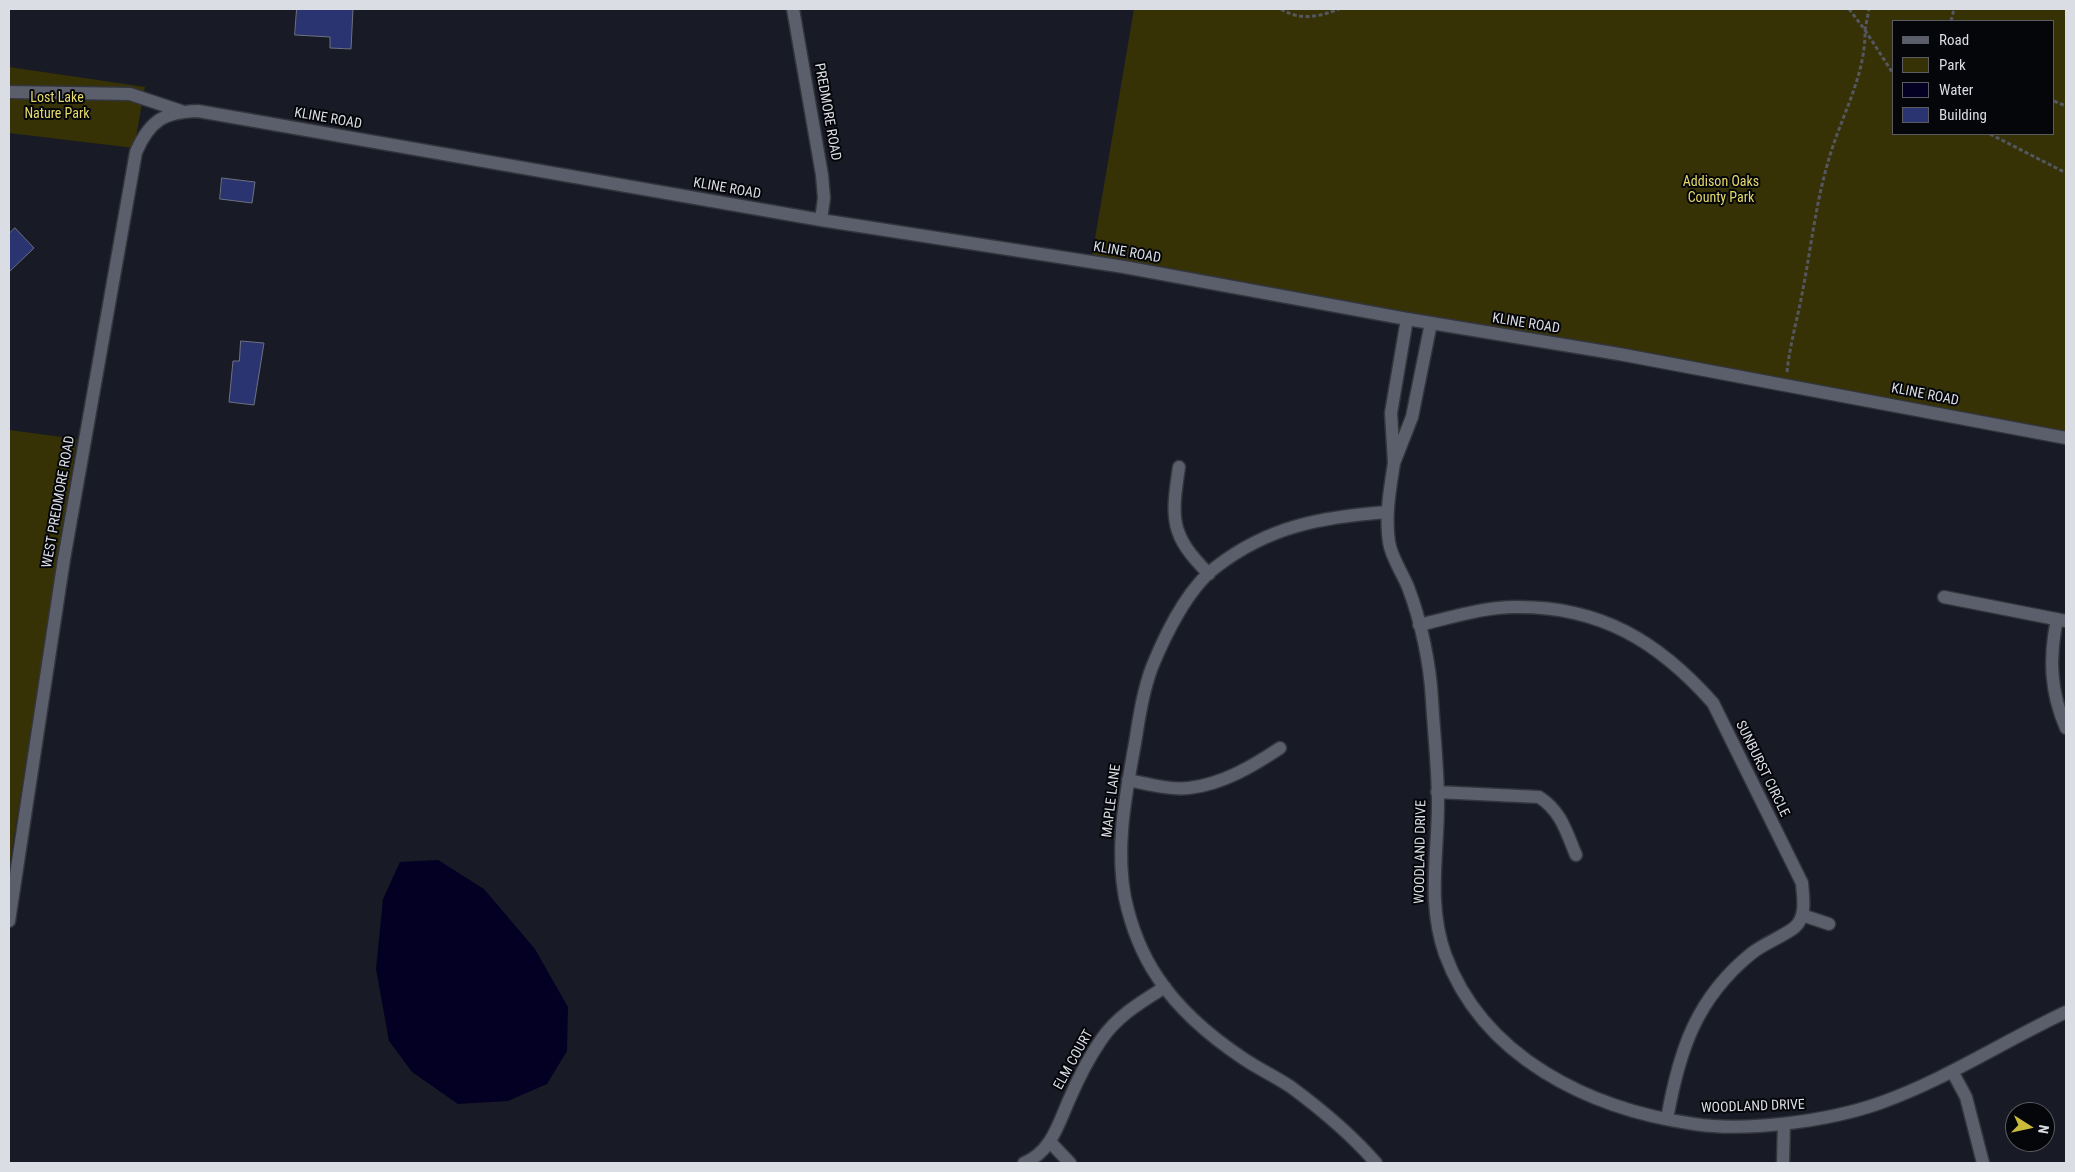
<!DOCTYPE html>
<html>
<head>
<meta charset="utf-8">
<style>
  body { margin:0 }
  #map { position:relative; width:2075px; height:1172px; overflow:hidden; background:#181b25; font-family:"Roboto Condensed",sans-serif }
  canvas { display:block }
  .frame { position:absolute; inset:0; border:10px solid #dbdde4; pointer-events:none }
  .legend { position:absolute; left:1892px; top:20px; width:162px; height:115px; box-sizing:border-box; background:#05060a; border:1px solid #5b5c61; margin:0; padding:6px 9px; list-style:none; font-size:15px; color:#dbdde4 }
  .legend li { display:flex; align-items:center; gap:10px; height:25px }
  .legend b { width:25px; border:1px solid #5b5c61 }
  .north { position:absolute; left:2005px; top:1102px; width:50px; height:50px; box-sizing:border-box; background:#05060a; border:1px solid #5b5c61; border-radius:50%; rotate:100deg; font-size:14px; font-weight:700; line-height:20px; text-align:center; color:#dbdde4 }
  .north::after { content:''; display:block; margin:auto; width:18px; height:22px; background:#c8bb3b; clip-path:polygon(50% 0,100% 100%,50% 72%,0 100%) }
</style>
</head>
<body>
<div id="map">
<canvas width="2075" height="1172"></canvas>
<div class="frame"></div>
<ul class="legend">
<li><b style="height:6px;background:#5b5e6b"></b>Road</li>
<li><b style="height:14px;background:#363206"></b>Park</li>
<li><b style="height:14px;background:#030024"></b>Water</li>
<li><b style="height:14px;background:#2a3471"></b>Building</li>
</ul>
<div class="north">N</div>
</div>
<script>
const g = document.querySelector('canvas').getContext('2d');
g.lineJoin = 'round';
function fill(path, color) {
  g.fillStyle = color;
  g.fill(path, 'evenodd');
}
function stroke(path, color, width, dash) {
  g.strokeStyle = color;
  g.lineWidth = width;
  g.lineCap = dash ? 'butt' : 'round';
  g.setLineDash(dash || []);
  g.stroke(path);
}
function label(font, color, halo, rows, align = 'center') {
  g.font = font + ' "Roboto Condensed",sans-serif';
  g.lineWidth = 4;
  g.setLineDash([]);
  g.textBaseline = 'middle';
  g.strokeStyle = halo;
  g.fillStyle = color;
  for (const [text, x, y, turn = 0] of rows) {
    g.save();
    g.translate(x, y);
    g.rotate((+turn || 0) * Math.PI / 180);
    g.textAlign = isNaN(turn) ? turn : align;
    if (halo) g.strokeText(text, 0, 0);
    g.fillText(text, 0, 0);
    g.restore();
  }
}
fill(new Path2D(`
  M 1134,9 L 2066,9 L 2066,438 L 1092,256 ZM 1894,21 L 2054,21 L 2054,134 L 1894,134 Z
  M 9,67 L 145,87 L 134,148 L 9,133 Z
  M 9,430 L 77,439 L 9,868 Z`), '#363206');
fill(new Path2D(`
  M 438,860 L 484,889 L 535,949 L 568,1007 L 567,1051 L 547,1084 L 508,1101 L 458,1104 L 412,1072 L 389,1041 L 376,969 L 383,899 L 400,862 Z`), '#030024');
const building = new Path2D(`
  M 297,9 L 353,9 L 351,49 L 330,48 L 330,37 L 295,35 Z
  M 222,178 L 255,182 L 252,203 L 220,199 Z
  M 15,228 L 34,248 L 9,272 L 9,234 Z
  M 241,341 L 264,343 L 254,405 L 229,402 L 233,361 L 239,361 Z`);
fill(building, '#2a3471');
stroke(building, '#6e717e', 1);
const street = new Path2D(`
  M 9,92 L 130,94 L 181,111
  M 1407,319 L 1391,413 L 1394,463 L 1412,417 L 1431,323
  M 1394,463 C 1390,489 1385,515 1389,542 C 1391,557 1402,572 1408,587 C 1421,621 1430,663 1432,700 C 1434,734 1438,769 1438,803 C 1438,855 1427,903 1445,954 C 1483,1058 1590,1109 1694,1124 C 1747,1132 1829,1121 1880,1103 C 1945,1080 2004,1041 2066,1012
  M 1179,467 C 1171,520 1170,535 1209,574
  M 1944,597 L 2066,621
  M 2057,619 C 2049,658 2050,691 2066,728
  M 1419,625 C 1450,618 1483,607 1515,607 C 1600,606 1658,641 1713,703 L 1802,883 C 1803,897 1807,916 1795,927 C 1786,935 1763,944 1752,953 C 1696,998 1679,1051 1667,1119
  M 1128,780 C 1148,784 1169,790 1189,788 C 1223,784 1253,766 1280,748
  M 1437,792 L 1539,797 C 1561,811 1566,831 1576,855
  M 1802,915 L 1829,924
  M 1952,1071 L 1966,1097 L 1983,1163
  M 1050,1142 L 1070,1163
  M 1024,1163 C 1051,1152 1058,1125 1069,1100 C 1078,1079 1088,1059 1101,1040 C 1117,1016 1141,1002 1165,987
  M 1376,1163 C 1351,1134 1322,1110 1291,1087 C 1276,1077 1259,1069 1244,1059 C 1211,1037 1180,1011 1158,978 C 1141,953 1131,926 1125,898 C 1115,846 1126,794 1135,743 C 1139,718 1143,691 1152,667 C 1165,635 1188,588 1216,567 C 1269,526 1322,517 1387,512
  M 1783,1163 L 1784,1124`);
const secondary = new Path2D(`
  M 793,9 L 822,175 L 824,198 L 821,220
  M 9,921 L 64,559 L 136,152 C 150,120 164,112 198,111 L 821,220 L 1124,267 L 1407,319 L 1619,354 L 2066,438`);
stroke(street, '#33353d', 15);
stroke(secondary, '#33353d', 15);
stroke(new Path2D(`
  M 1281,9 C 1300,21 1319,17 1339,9
  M 1849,9 L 1865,30 L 1869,9
  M 1951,21 L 1954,9
  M 1865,30 L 1894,75
  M 2054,101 L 2066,106
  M 1990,134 L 2066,173
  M 1787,372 C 1790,343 1798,317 1803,289 C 1811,247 1816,203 1828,162 C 1840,118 1866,76 1865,30`), '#545760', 3, [4, 2.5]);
stroke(street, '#5b5e6b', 12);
stroke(secondary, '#5b5e6b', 12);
label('14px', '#e5da69', '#05060a', [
  ["Lost Lake",57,98],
  ["Nature Park",57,114],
  ["Addison Oaks",1721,182],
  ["County Park",1721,198]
]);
label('14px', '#dbdde4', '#05060a', [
  ["PREDMORE ROAD",827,112,80],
  ["KLINE ROAD",328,119,10],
  ["KLINE ROAD",727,189,10],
  ["KLINE ROAD",1127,253,10],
  ["KLINE ROAD",1526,324,9],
  ["KLINE ROAD",1925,395,11],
  ["WEST PREDMORE ROAD",59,502,-80],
  ["SUNBURST CIRCLE",1762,769,64],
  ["MAPLE LANE",1112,801,-83],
  ["WOODLAND DRIVE",1421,852,-89],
  ["ELM COURT",1074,1060,-61],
  ["WOODLAND DRIVE",1753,1107,-2]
]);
</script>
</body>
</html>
